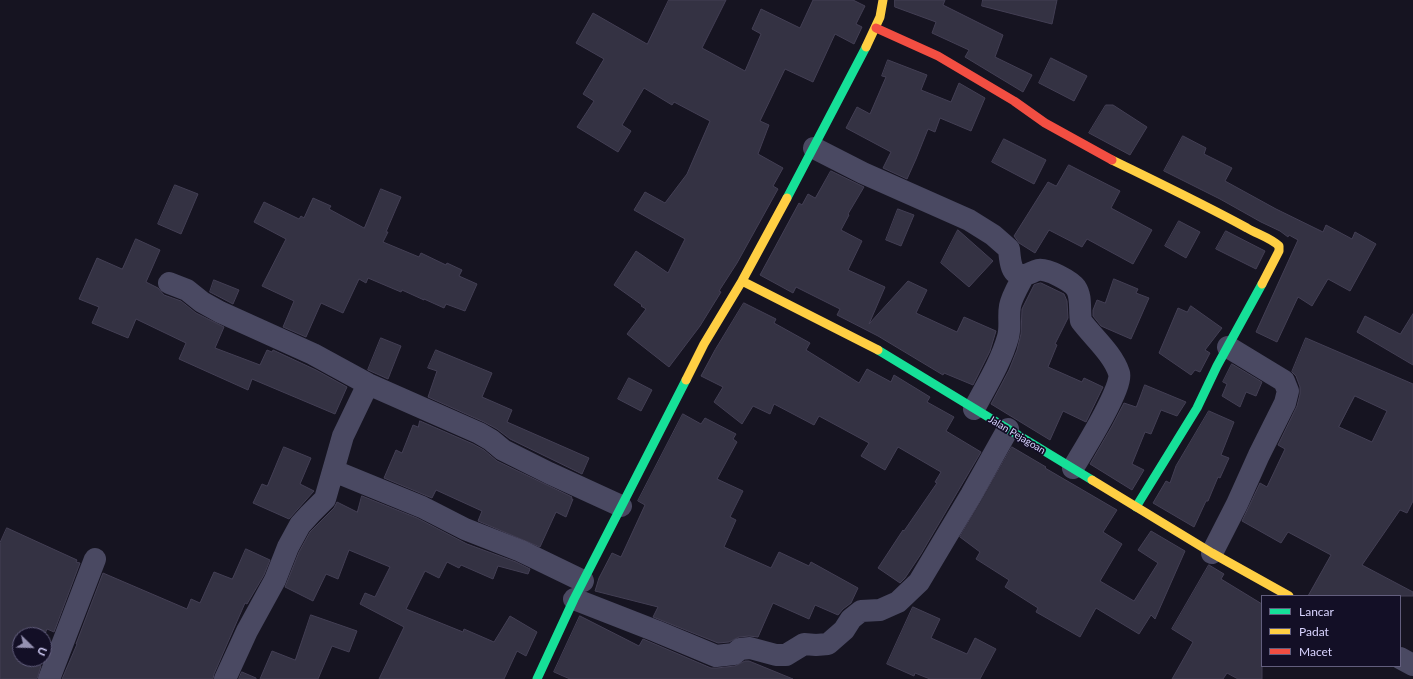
<!DOCTYPE html>
<html>
<head>
<meta charset="utf-8">
<style>
  body { margin:0 }
  #map { position:relative; width:1413px; height:679px; overflow:hidden; background:#161421; font-family:Lato,sans-serif }
  canvas { display:block }
  .legend { position:absolute; left:1261px; top:595px; width:140px; height:72px; box-sizing:border-box; background:#130f26; border:1px solid #625e7d; margin:0; padding:5px 7px; list-style:none; font-size:12px; color:#d9d4ff }
  .legend li { display:flex; align-items:center; gap:8px; height:20px }
  .legend b { width:20px; border:1px solid #625e7d }
  .north { position:absolute; left:12px; top:627px; width:40px; height:40px; box-sizing:border-box; background:#130f26; border:1px solid #625e7d; border-radius:50%; rotate:113deg; font-size:11px; font-weight:700; line-height:16px; text-align:center; color:#d9d4ff }
  .north::after { content:''; display:block; margin:auto; width:14px; height:18px; background:#9591b1; clip-path:polygon(50% 0,100% 100%,50% 72%,0 100%) }
</style>
</head>
<body>
<div id="map">
<canvas width="1413" height="679"></canvas>
<ul class="legend">
<li><b style="height:5px;background:#16e098"></b>Lancar</li>
<li><b style="height:5px;background:#ffcf43"></b>Padat</li>
<li><b style="height:5px;background:#f24e42"></b>Macet</li>
</ul>
<div class="north">U</div>
</div>
<script>
const g = document.querySelector('canvas').getContext('2d');
g.lineJoin = 'round';
function fill(path, color) {
  g.fillStyle = color;
  g.fill(path, 'evenodd');
}
function stroke(path, color, width, dash) {
  g.strokeStyle = color;
  g.lineWidth = width;
  g.lineCap = dash ? 'butt' : 'round';
  g.setLineDash(dash || []);
  g.stroke(path);
}
function label(font, color, halo, rows, align = 'center') {
  g.font = font + ' Lato,sans-serif';
  g.lineWidth = 3.5;
  g.setLineDash([]);
  g.textBaseline = 'middle';
  g.strokeStyle = halo;
  g.fillStyle = color;
  for (const [text, x, y, turn = 0] of rows) {
    g.save();
    g.translate(x, y);
    g.rotate((+turn || 0) * Math.PI / 180);
    g.textAlign = isNaN(turn) ? turn : align;
    if (halo) g.strokeText(text, 0, 0);
    g.fillText(text, 0, 0);
    g.restore();
  }
}
const building = new Path2D(`
  M 669,0 L 726,0 L 702,48 L 745,71 L 761,34 L 752,29 L 761,9 L 800,28 L 813,0 L 853,0 L 865,6 L 856,24 L 862,27 L 854,44 L 835,34 L 813,82 L 785,69 L 760,121 L 769,125 L 758,154 L 783,168 L 773,186 L 778,189 L 737,263 L 719,291 L 721,292 L 700,326 L 669,367 L 627,334 L 646,309 L 641,306 L 642,305 L 614,285 L 636,251 L 668,273 L 685,239 L 634,210 L 645,192 L 665,203 L 687,174 L 710,121 L 674,102 L 672,105 L 644,88 L 622,125 L 631,131 L 618,152 L 577,127 L 594,101 L 583,94 L 604,59 L 576,43 L 593,13 L 647,44 Z
  M 895,0 L 945,0 L 943,5 L 1003,35 L 995,57 L 1032,75 L 1023,92 L 965,57 L 969,50 L 932,33 L 936,22 L 895,7 Z
  M 983,0 L 1057,0 L 1052,24 L 982,6 Z
  M 1051,58 L 1087,76 L 1074,101 L 1039,83 Z
  M 888,60 L 927,75 L 921,90 L 951,102 L 959,83 L 985,98 L 971,131 L 940,118 L 935,132 L 928,129 L 916,159 L 907,179 L 883,168 L 891,152 L 846,128 L 857,107 L 870,114 L 886,77 L 882,76 Z
  M 1106,105 L 1113,105 L 1147,127 L 1130,155 L 1089,133 Z
  M 1183,136 L 1206,148 L 1204,154 L 1232,168 L 1225,181 L 1276,209 L 1323,232 L 1326,225 L 1352,239 L 1355,232 L 1376,244 L 1350,291 L 1328,279 L 1312,306 L 1298,297 L 1277,342 L 1256,332 L 1298,240 L 1289,235 L 1288,237 L 1280,231 L 1261,222 L 1220,199 L 1164,171 Z
  M 1004,139 L 1046,160 L 1034,184 L 992,162 Z
  M 1069,165 L 1120,191 L 1111,208 L 1152,230 L 1133,264 L 1087,239 L 1082,247 L 1049,230 L 1035,253 L 1019,243 L 1014,236 L 1048,182 L 1056,186 Z
  M 831,171 L 864,187 L 848,214 L 849,215 L 841,230 L 862,241 L 848,270 L 885,287 L 869,324 L 908,281 L 927,290 L 916,313 L 957,332 L 964,317 L 996,331 L 990,351 L 973,385 L 944,373 L 943,375 L 878,336 L 837,315 L 840,309 L 796,287 L 793,293 L 760,275 L 799,203 L 802,205 L 808,194 L 815,198 Z
  M 175,185 L 198,194 L 181,234 L 158,224 Z
  M 381,189 L 401,197 L 386,232 L 388,232 L 383,242 L 419,257 L 421,253 L 446,265 L 447,263 L 462,270 L 459,276 L 477,284 L 465,311 L 446,304 L 444,308 L 424,299 L 424,300 L 402,290 L 401,292 L 368,278 L 366,283 L 359,279 L 343,313 L 321,303 L 306,337 L 283,327 L 294,301 L 262,286 L 286,239 L 254,222 L 264,202 L 299,219 L 301,216 L 304,218 L 313,198 L 331,206 L 329,209 L 364,228 Z
  M 898,209 L 914,215 L 901,246 L 886,240 Z
  M 1179,221 L 1200,232 L 1186,258 L 1165,246 Z
  M 958,230 L 993,261 L 969,287 L 941,263 Z
  M 1226,231 L 1265,251 L 1256,269 L 1216,249 Z
  M 136,239 L 160,250 L 146,282 L 158,288 L 164,295 L 181,301 L 196,313 L 224,327 L 215,348 L 260,365 L 267,350 L 272,352 L 273,350 L 316,370 L 347,387 L 335,414 L 252,379 L 248,390 L 179,359 L 186,343 L 136,319 L 128,338 L 92,323 L 99,307 L 79,299 L 97,258 L 122,269 Z
  M 1114,279 L 1138,289 L 1136,293 L 1149,298 L 1131,339 L 1101,326 L 1093,316 L 1093,310 L 1097,300 L 1105,303 Z
  M 214,280 L 239,290 L 233,304 L 210,292 Z
  M 1041,283 L 1064,294 L 1067,301 L 1068,318 L 1055,344 L 1057,345 L 1048,367 L 1082,382 L 1084,378 L 1103,387 L 1086,422 L 1063,411 L 1050,440 L 991,404 L 1009,370 L 1017,350 L 1021,334 L 1022,309 L 1034,285 Z
  M 744,303 L 776,319 L 774,323 L 810,343 L 806,350 L 859,383 L 867,369 L 891,382 L 894,375 L 930,397 L 927,402 L 954,417 L 946,431 L 981,452 L 921,554 L 905,578 L 900,583 L 878,568 L 903,530 L 904,531 L 937,483 L 935,482 L 941,472 L 898,447 L 885,470 L 861,456 L 869,443 L 819,416 L 814,425 L 774,404 L 770,414 L 753,406 L 742,424 L 714,402 L 723,387 L 701,376 L 715,350 Z
  M 1191,306 L 1222,328 L 1205,350 L 1210,353 L 1200,372 L 1195,370 L 1191,375 L 1159,353 L 1178,308 L 1187,312 Z
  M 1413,314 L 1413,365 L 1357,332 L 1365,316 L 1400,334 Z
  M 381,338 L 401,346 L 388,379 L 368,370 Z
  M 1306,338 L 1413,384 L 1413,501 L 1407,513 L 1400,510 L 1362,565 L 1413,592 L 1413,596 L 1308,596 L 1331,555 L 1288,532 L 1281,543 L 1242,521 L 1260,483 L 1267,487 L 1285,449 L 1278,445 L 1297,406 L 1300,394 L 1300,387 L 1296,376 L 1292,372 ZM 1355,396 L 1387,411 L 1372,442 L 1339,427 Z
  M 436,350 L 492,373 L 482,397 L 512,410 L 507,422 L 589,458 L 582,474 L 510,439 L 497,429 L 484,422 L 428,397 L 437,371 L 428,368 Z
  M 1232,364 L 1262,382 L 1256,396 L 1246,392 L 1240,407 L 1222,396 L 1227,384 L 1223,382 Z
  M 629,378 L 652,390 L 641,411 L 618,399 Z
  M 1145,385 L 1186,402 L 1177,416 L 1161,410 L 1151,434 L 1145,432 L 1132,464 L 1144,470 L 1132,490 L 1090,464 L 1112,426 L 1124,403 L 1136,407 Z
  M 1209,411 L 1234,422 L 1221,455 L 1229,458 L 1220,478 L 1218,477 L 1208,501 L 1206,501 L 1194,527 L 1153,503 L 1166,481 L 1170,483 L 1176,466 Z
  M 683,414 L 701,424 L 705,418 L 736,434 L 733,439 L 737,442 L 717,479 L 743,491 L 730,517 L 736,520 L 724,547 L 771,568 L 779,552 L 809,566 L 811,562 L 858,588 L 851,603 L 843,609 L 838,615 L 815,605 L 809,619 L 773,603 L 758,637 L 749,636 L 739,637 L 729,642 L 718,643 L 653,617 L 658,607 L 595,591 L 599,578 L 612,553 L 621,557 L 645,505 L 638,501 Z
  M 420,421 L 473,444 L 484,450 L 497,461 L 572,497 L 571,499 L 573,499 L 566,517 L 556,512 L 540,547 L 478,521 L 482,511 L 436,490 L 432,498 L 384,478 L 396,450 L 402,453 L 413,425 L 418,427 Z
  M 284,447 L 311,458 L 300,484 L 314,491 L 289,519 L 253,503 L 262,484 L 267,486 Z
  M 1012,447 L 1046,467 L 1045,468 L 1117,510 L 1103,532 L 1122,544 L 1100,581 L 1134,601 L 1158,563 L 1138,550 L 1151,531 L 1185,551 L 1155,619 L 1151,615 L 1139,634 L 1096,608 L 1080,637 L 1036,612 L 1038,608 L 1005,587 L 1009,580 L 976,559 L 980,552 L 960,537 Z
  M 362,496 L 417,518 L 467,544 L 516,562 L 530,569 L 528,574 L 498,566 L 493,579 L 461,565 L 459,568 L 447,562 L 439,578 L 425,571 L 406,609 L 463,632 L 464,629 L 494,642 L 510,616 L 537,632 L 526,656 L 517,651 L 504,679 L 379,679 L 404,627 L 360,604 L 365,593 L 375,597 L 390,567 L 349,550 L 338,579 L 326,574 L 313,601 L 285,587 L 299,552 L 310,532 L 334,508 L 337,502 L 357,512 Z
  M 7,528 L 77,560 L 76,562 L 80,563 L 54,632 L 47,629 L 44,636 L 44,635 L 20,635 L 20,659 L 34,659 L 33,662 L 41,666 L 37,679 L 0,679 L 0,543 Z
  M 246,549 L 270,560 L 264,575 L 247,604 L 245,603 L 214,674 L 213,679 L 62,679 L 77,644 L 76,644 L 103,573 L 187,609 L 191,599 L 200,603 L 214,572 L 232,579 Z
  M 1209,565 L 1224,574 L 1221,579 L 1262,604 L 1262,679 L 1238,679 L 1227,673 L 1223,679 L 1172,679 L 1193,642 L 1172,629 Z
  M 913,607 L 940,619 L 931,638 L 967,654 L 975,638 L 996,649 L 980,679 L 930,679 L 915,673 L 914,676 L 887,664 Z
  M 311,615 L 357,631 L 349,652 L 332,646 L 318,679 L 260,679 L 272,651 L 295,660 Z
  M 580,616 L 639,646 L 643,639 L 711,668 L 717,668 L 735,666 L 745,661 L 749,661 L 793,679 L 570,679 L 554,672 Z
  M 242,672 L 256,678 L 256,679 L 239,679 Z`);
fill(building, '#343243');
stroke(building, '#433f54', 1);
stroke(new Path2D(`
  M 814,148 L 863,173 L 969,220 L 993,235 L 1009,249 C 1010,258 1010,276 1023,275 C 1028,275 1033,271 1038,270 C 1047,268 1071,281 1076,288 C 1082,297 1079,310 1081,321 C 1093,337 1113,354 1119,373 C 1124,386 1082,453 1073,468
  M 169,283 L 187,290 L 202,302 L 220,312 L 313,354 L 368,384 L 479,433 L 491,440 L 503,450 L 549,473 L 621,506
  M 974,409 C 986,386 1001,362 1008,337 C 1011,326 1008,317 1010,306 C 1012,296 1019,285 1024,275
  M 334,471 L 422,507 L 465,529 L 521,551 L 583,581
  M 1212,553 L 1237,504 L 1259,455 L 1285,403 L 1288,391 L 1284,381 L 1228,347
  M 574,599 L 656,631 L 716,656 L 734,654 L 740,649 L 750,648 L 776,655 L 786,655 L 804,644 L 816,645 L 828,644 L 844,630 L 851,619 L 861,611 L 880,610 L 898,602 L 919,582 L 971,495 L 1008,429
  M 1400,658 L 1413,665
  M 49,679 L 95,559
  M 225,679 L 247,631 L 275,580 L 288,547 L 300,525 L 310,514 L 325,499 L 343,436 L 368,384`), '#4a4962', 22);
stroke(new Path2D(`
  M 787,198 L 866,47
  M 878,350 L 1092,480
  M 1136,507 L 1197,408 L 1217,366 L 1262,284
  M 537,679 L 574,599 L 686,380`), '#16e098', 9);
stroke(new Path2D(`
  M 866,47 L 880,17 L 883,0
  M 1112,160 C 1157,182 1203,204 1247,228 C 1257,234 1271,238 1279,246 L 1279,251 L 1262,284
  M 742,281 L 878,350
  M 686,380 L 704,344 L 742,281 L 787,198
  M 1092,480 L 1212,553 L 1289,596`), '#ffcf43', 9);
stroke(new Path2D(`
  M 876,28 L 938,56 L 1014,101 L 1045,123 L 1112,160`), '#f24e42', 9);
label('10px', '#d9d4ff', '#130f26', [
  ["Jalan Pejagoan",1017,435,31]
]);
</script>
</body>
</html>
